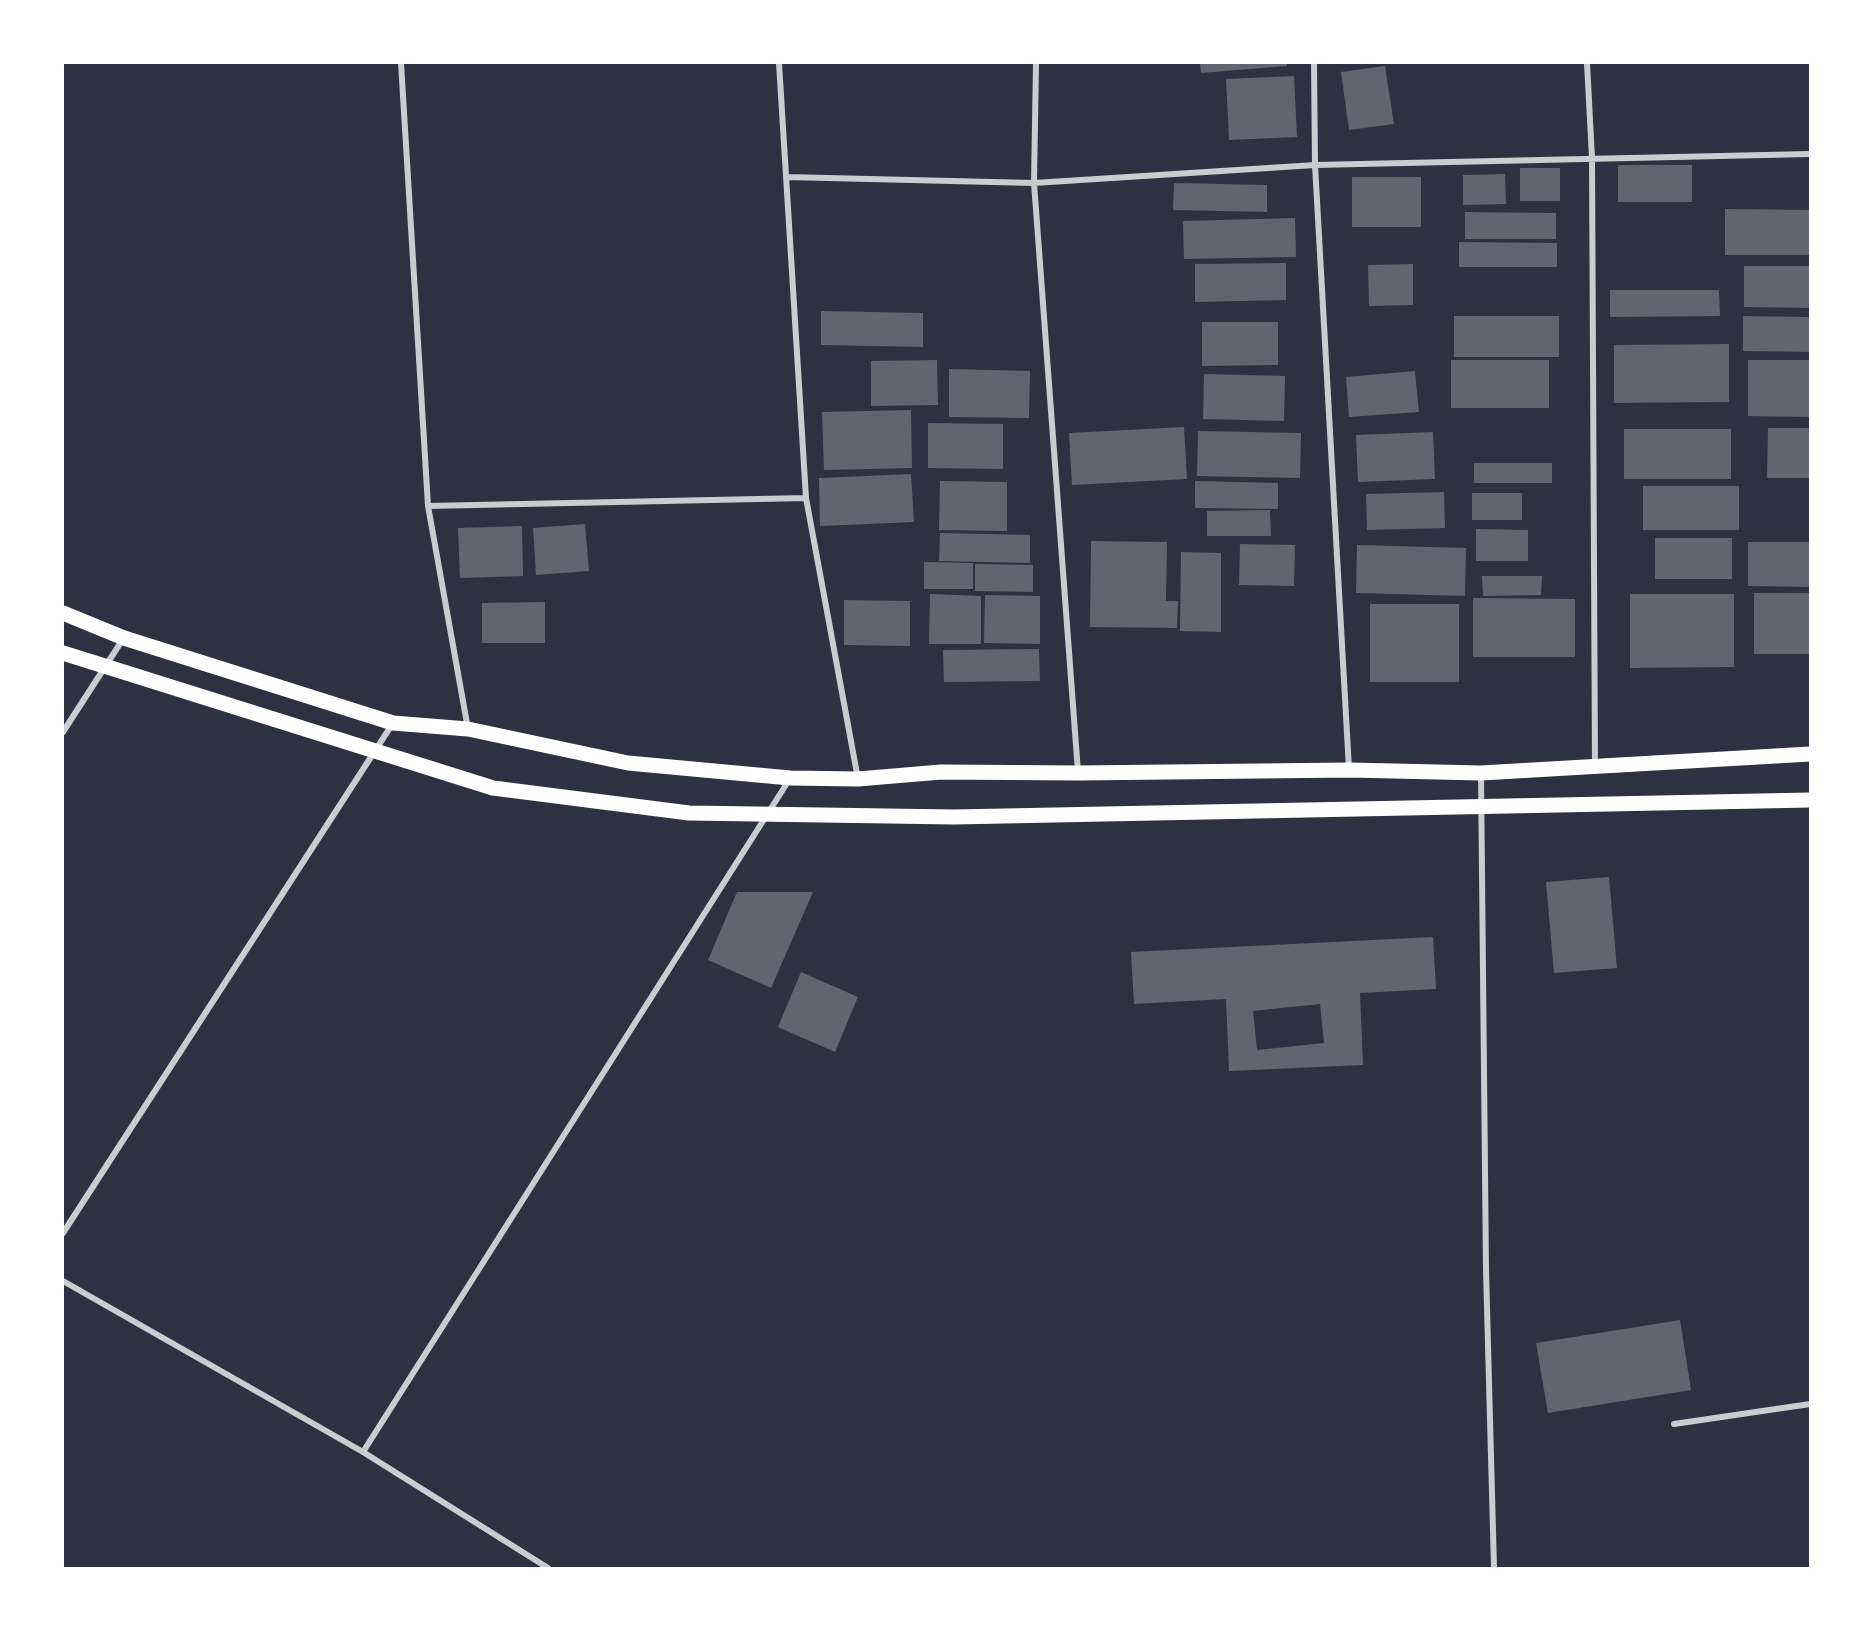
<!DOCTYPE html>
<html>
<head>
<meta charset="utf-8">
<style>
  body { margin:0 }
  #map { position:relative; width:1873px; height:1631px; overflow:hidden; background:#2d3142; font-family:"PT Sans Narrow",sans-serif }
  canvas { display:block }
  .frame { position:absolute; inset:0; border:64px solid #fff; pointer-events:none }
</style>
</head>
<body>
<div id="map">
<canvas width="1873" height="1631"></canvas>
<div class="frame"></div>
</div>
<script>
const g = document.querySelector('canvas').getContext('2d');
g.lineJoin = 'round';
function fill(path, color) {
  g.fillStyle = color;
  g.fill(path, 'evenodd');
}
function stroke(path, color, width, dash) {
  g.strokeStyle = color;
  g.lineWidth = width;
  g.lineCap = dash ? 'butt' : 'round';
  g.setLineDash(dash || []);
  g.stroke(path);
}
fill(new Path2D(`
  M 1200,63 L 1287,63 L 1287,66 L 1201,73 Z
  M 1385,66 L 1394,124 L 1349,130 L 1341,72 Z
  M 1294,76 L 1297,137 L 1229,140 L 1226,79 Z
  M 1618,165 L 1692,165 L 1692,202 L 1618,202 Z
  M 1520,168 L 1560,168 L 1560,201 L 1520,201 Z
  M 1505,174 L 1506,204 L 1463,205 L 1463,175 Z
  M 1352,177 L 1421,177 L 1421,227 L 1352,227 Z
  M 1174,183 L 1267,185 L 1267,212 L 1173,210 Z
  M 1725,209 L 1810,210 L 1810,255 L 1725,255 Z
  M 1465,212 L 1556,213 L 1556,239 L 1465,239 Z
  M 1295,218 L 1296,257 L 1184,259 L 1183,221 Z
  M 1459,242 L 1557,243 L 1557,267 L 1459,267 Z
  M 1286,263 L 1286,300 L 1195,302 L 1195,264 Z
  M 1413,264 L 1413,305 L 1369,306 L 1368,265 Z
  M 1744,266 L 1810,266 L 1810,308 L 1744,307 Z
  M 1610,290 L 1719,290 L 1720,316 L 1610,317 Z
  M 821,311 L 923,313 L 923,347 L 821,345 Z
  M 1454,316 L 1559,316 L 1559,357 L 1454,357 Z
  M 1743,316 L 1810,317 L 1810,352 L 1743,351 Z
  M 1202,322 L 1278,322 L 1278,365 L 1202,366 Z
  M 1729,344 L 1729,402 L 1614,403 L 1614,345 Z
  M 937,360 L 938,405 L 871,406 L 871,361 Z
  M 1451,360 L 1549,360 L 1549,408 L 1451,408 Z
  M 1748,360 L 1810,360 L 1810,417 L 1748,416 Z
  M 949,369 L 1030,371 L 1029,418 L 949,417 Z
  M 1415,371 L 1419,412 L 1349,417 L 1346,377 Z
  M 1204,374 L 1285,376 L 1284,421 L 1203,419 Z
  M 911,410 L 912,468 L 824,470 L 822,412 Z
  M 928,423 L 1003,424 L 1003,469 L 928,468 Z
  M 1184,427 L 1187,479 L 1072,485 L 1069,433 Z
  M 1768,428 L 1810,428 L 1810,478 L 1767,478 Z
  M 1624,429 L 1731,429 L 1731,479 L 1624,479 Z
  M 1198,431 L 1301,433 L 1300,478 L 1197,476 Z
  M 1433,432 L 1435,479 L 1358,482 L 1356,435 Z
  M 1474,463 L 1552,463 L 1552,483 L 1474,483 Z
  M 911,474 L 914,522 L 820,526 L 819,478 Z
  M 940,481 L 1007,482 L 1007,531 L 939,530 Z
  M 1195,481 L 1278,483 L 1278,509 L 1195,508 Z
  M 1643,486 L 1739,486 L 1739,530 L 1643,530 Z
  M 1444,492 L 1445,528 L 1367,530 L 1366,494 Z
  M 1472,493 L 1522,493 L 1522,520 L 1472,520 Z
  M 1270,510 L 1271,536 L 1207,536 L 1207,511 Z
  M 585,524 L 589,571 L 536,575 L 533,528 Z
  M 522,526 L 523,576 L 460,578 L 458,528 Z
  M 1476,529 L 1528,530 L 1528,561 L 1476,561 Z
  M 940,533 L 1030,535 L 1030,563 L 939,561 Z
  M 1655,538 L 1732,538 L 1732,579 L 1655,579 Z
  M 1091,541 L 1167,542 L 1166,601 L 1178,601 L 1177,628 L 1090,627 Z
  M 1748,542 L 1810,542 L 1810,587 L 1748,586 Z
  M 1240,544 L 1295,545 L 1294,586 L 1239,585 Z
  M 1357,545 L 1466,548 L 1465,596 L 1356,593 Z
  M 1181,552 L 1221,553 L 1221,632 L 1180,631 Z
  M 924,562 L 973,563 L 973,589 L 924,589 Z
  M 975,564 L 1033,565 L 1033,592 L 975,591 Z
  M 1482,576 L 1542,576 L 1541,595 L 1483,596 Z
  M 1754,593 L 1810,593 L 1810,654 L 1754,654 Z
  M 930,594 L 981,596 L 981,644 L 929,644 Z
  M 1630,594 L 1734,594 L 1734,667 L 1630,668 Z
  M 985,595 L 1040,596 L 1040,644 L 984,643 Z
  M 1473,598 L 1575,599 L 1575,657 L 1473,657 Z
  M 844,600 L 910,601 L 910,646 L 844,645 Z
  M 545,602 L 545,643 L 482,643 L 482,603 Z
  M 1370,604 L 1459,604 L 1459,682 L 1370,682 Z
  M 1039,649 L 1040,681 L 944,682 L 943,650 Z
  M 1609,877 L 1617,968 L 1554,973 L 1546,882 Z
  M 737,892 L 813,892 L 771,988 L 708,960 Z
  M 1433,937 L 1436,989 L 1360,993 L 1363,1065 L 1229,1071 L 1226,999 L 1134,1004 L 1131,952 ZM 1320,1004 L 1324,1043 L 1257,1050 L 1253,1011 Z
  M 801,972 L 858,997 L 835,1052 L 778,1027 Z
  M 1680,1320 L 1691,1390 L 1548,1413 L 1536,1343 Z`), '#626471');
stroke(new Path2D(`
  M 401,63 L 428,506 L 468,729
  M 779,63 L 806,498 L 858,779
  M 1036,63 L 1034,183 L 1078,772
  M 1314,63 L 1315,165 L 1349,769
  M 1587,63 L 1592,158 L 1595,767
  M 786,177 L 1034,183 L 1315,165 L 1810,154
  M 428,506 L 806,498
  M 63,732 L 123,639
  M 1481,774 L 1486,1270 L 1494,1568
  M 63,1233 L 393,723
  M 63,1281 L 363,1452
  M 1674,1424 L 1810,1404
  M 548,1568 L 363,1452 L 789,780`), '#caccd0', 6);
stroke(new Path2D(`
  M 63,613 L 124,638 L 393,723 L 468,729 L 628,763 L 790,778 L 858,779 L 941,772 L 1078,773 L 1350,770 L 1481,773 L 1810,754
  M 63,653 L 493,788 L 689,813 L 954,817 L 1810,800`), '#fff', 15);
</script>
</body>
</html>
